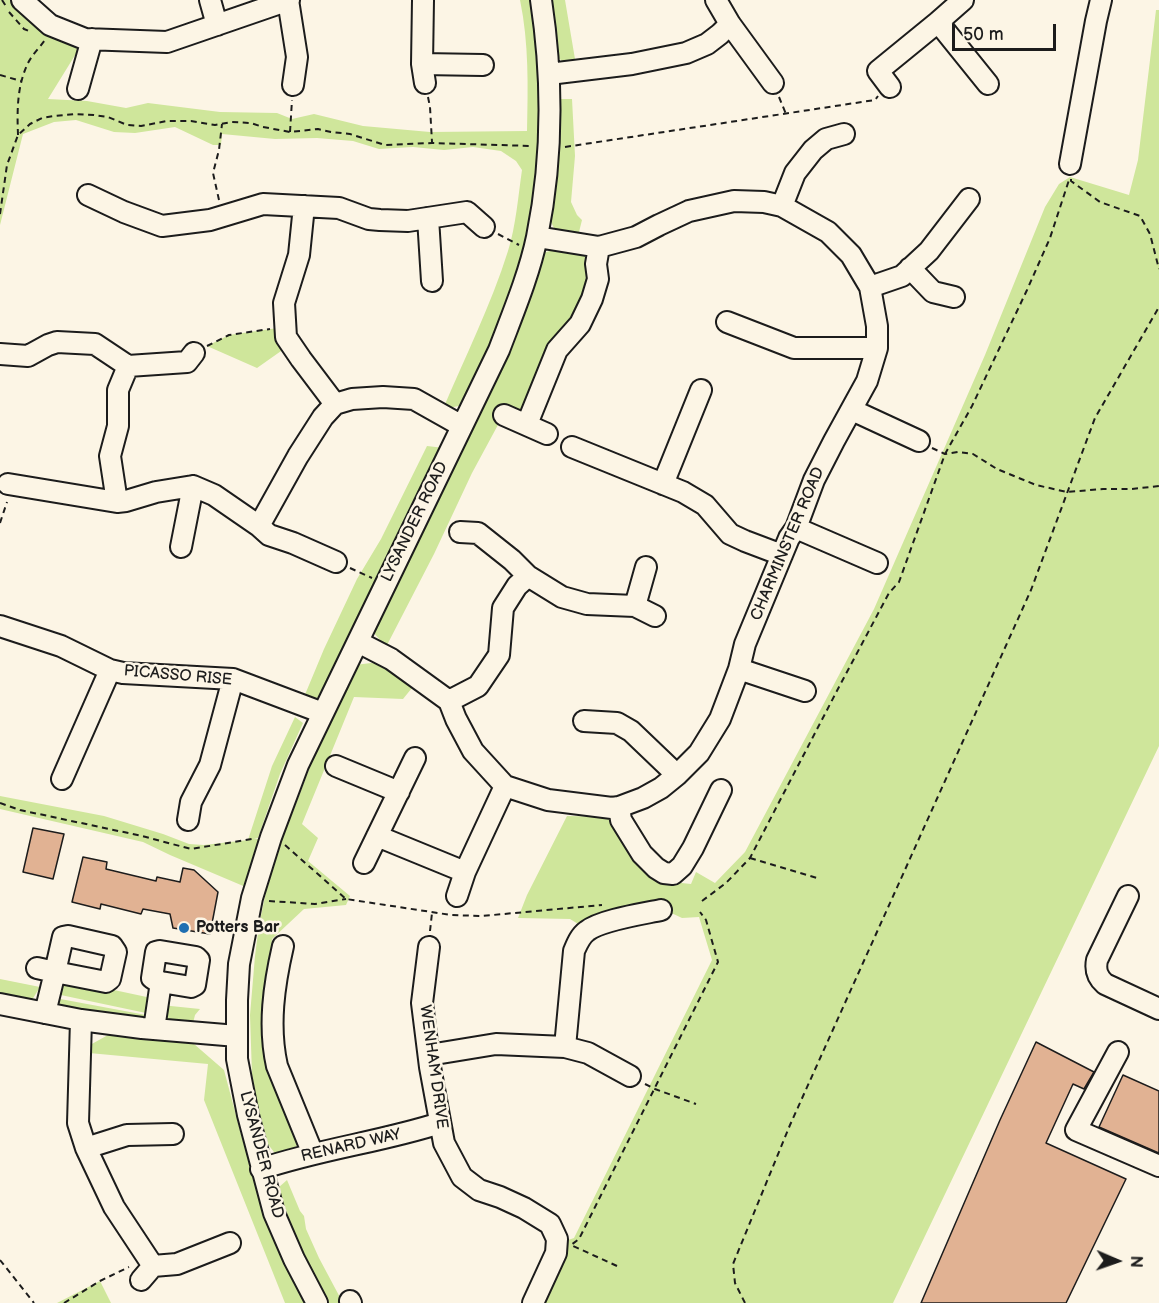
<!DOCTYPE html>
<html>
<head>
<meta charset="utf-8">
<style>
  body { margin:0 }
  #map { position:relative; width:1159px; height:1303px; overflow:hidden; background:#fcf5e5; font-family:"Balsamiq Sans",sans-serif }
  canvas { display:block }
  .north { position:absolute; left:1087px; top:1231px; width:60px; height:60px; -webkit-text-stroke:4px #fcf5e5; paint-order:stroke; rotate:92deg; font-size:16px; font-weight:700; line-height:24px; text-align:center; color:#1c1c1c }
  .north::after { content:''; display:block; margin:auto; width:21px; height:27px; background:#1c1c1c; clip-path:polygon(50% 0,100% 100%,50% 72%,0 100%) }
  .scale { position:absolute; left:952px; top:24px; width:104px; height:27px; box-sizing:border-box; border:3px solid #1c1c1c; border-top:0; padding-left:8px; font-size:18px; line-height:21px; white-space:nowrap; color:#1c1c1c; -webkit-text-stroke:4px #fcf5e5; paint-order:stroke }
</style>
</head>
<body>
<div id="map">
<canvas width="1159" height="1303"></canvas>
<div class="north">N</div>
<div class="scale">50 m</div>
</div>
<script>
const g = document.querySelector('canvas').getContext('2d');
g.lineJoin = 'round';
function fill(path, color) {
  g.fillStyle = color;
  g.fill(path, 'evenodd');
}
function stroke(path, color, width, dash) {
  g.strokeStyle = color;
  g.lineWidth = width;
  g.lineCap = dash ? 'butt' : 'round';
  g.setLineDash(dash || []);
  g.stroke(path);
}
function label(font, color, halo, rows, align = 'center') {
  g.font = font + ' "Balsamiq Sans",sans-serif';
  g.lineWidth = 5;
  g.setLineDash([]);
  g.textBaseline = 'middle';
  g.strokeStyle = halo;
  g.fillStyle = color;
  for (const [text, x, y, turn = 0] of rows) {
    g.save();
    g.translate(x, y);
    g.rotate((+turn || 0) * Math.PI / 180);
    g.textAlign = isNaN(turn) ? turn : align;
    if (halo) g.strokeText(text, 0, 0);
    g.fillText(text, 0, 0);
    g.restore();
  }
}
fill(new Path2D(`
  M 0,0 L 22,0 L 85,39 L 48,99 L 87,101 L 126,108 L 148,103 L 220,112 L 277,113 L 292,119 L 314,114 L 363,126 L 430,132 L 527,131 C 528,87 529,43 520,0 L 534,0 L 542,64 L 541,171 L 529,236 L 507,309 L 464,405 L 443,409 C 465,357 491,305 508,251 C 516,225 518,197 522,170 L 516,161 L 501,151 L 473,147 L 444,150 L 413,147 L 379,149 L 353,141 L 317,138 L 275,139 L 222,134 L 221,145 L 213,145 L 175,127 L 135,133 L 114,132 L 76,120 L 54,122 L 23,134 L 0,225 Z
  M 550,0 L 565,0 L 576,65 L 565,63 L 557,57 L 553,15 Z
  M 1156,10 L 1159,10 L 1159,746 L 893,1303 L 532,1303 L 565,1241 L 574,1238 L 712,960 L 699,917 L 682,918 L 665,910 L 588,930 L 570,919 L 518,918 L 527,895 L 567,816 L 613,817 L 672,882 L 691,884 L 696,872 L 715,883 L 745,852 L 874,609 L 985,355 L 1045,207 L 1059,184 L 1070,177 L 1129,195 L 1138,160 Z
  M 558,99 L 572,99 L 575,156 L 571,202 L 577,215 L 582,220 L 578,236 L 555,230 L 549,218 Z
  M 558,248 L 584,252 L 589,259 L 588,288 L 524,410 L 506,415 L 499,423 L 472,473 L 434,554 L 386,647 L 374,633 L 418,538 L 490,395 L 516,328 L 541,254 Z
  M 285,327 L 291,344 L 257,368 L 207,346 L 229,335 Z
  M 427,446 L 444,448 L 323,696 L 313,699 L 304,697 L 324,649 L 357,579 L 381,539 Z
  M 371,663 L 382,664 L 416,683 L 403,699 L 354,697 L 302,824 L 318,838 L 308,861 L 350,896 L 346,905 L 304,909 L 272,939 L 266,998 L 298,1133 L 297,1145 L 289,1154 L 277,1156 L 264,1139 L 252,1075 L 250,1015 L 255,956 L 259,925 L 268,882 L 280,842 L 294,809 L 316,751 L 355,665 Z
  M 295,717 L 303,723 L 280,774 L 258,838 L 254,839 L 260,839 L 260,842 L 248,888 L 170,855 L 143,842 L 0,809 L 0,796 L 104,816 L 163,834 L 189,844 L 204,845 L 248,840 L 272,766 Z
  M 58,978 L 156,999 L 146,1013 L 56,994 Z
  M 0,979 L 40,987 L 32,1000 L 0,995 Z
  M 55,998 L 146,1015 L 139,1020 L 56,1006 Z
  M 161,1005 L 200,1009 L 195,1015 L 193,1023 L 164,1022 Z
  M 108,1035 L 194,1044 L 224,1070 L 242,1138 L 268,1220 L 309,1303 L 285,1303 L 204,1100 L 208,1064 L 89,1053 L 90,1045 Z
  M 287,1180 L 300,1211 L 304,1216 L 306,1229 L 319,1258 L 343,1303 L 326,1303 C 307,1265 292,1229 278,1188 Z
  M 100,1281 L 111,1303 L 57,1303 Z`), '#cfe69b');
const building = new Path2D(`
  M 33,828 L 64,834 L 53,879 L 23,872 Z
  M 83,857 L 107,862 L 106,869 L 156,881 L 157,877 L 180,882 L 183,868 L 194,870 L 218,892 L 210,934 L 173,928 L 170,914 L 143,909 L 141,914 L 101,904 L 100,909 L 72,902 Z
  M 1036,1042 L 1094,1072 L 1084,1089 L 1073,1084 L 1046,1143 L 1126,1179 L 1066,1303 L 921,1303 L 1000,1120 Z
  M 1123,1075 L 1159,1091 L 1159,1153 L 1099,1127 Z`);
fill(building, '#e1b293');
stroke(building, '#1c1c1c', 1.5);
const minor = new Path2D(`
  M 22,0 L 50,25 L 85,39 L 167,42 L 289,0
  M 210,0 L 217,25
  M 288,0 L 297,57 L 293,85
  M 423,0 L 422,64 L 483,65
  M 716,0 L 730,24 L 773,83
  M 938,22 L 988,84
  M 422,64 L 425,83
  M 549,74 L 632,64 L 686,53 L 707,44 L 720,34 L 730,24
  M 890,87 L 878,71 L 938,22 L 963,0
  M 78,89 L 92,39
  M 1070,164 L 1096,21 L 1101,0
  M 88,195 L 124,212 L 162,226 L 210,220 L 263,204 L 339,208 L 369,219 L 380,220 L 408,221 L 467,212 L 484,227
  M 304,206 L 299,255 L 284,303 L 286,337 L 301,359 L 335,404
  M 782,206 L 795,173 L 813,150 L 826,139 L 844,134
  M 428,218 L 432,281
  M 910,268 L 933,292 L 954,297
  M 870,287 L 902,276 L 929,251 L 969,199
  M 727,322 L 794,348 L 877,348
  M 0,354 L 28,356 L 48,345 L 57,342 L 95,344 L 128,366 L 118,390 L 118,426 L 110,456 L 117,502
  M 128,366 L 187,362 L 194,353
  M 852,410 L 919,441
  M 504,415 L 547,434
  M 527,424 L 557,350 L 580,324 L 592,299 L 598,279 L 596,264 L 599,247
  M 572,447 L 683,492 L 705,505 L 730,534 L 745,541 L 782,555
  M 8,484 L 117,502 L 126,501 L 156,492 L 193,486
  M 663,484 L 701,390
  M 193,486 L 214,495 L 259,526 L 269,535 L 293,543 L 336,562
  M 259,526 L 298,456 L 323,417 L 335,404 L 352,399 L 383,397 L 414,399 L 462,426
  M 796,528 L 877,563
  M 460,532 L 478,533 L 512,560 L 528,576
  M 181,547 L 193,486
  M 635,606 L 646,567
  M 0,626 L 61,646 L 110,670 L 123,673 L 233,679 L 323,713
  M 358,642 L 391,659 L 449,701 L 456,719 L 473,751 L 505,786 L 548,800 L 612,808 L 619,807 L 643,798 L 661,788 L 677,775 L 699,753 L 720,719 L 739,669 L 745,644 L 789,538 L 796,528 L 814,480 L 834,441 L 867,381 L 877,348 L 877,326 L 870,287 L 851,255 L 828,232 L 782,206 L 764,202 L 734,201 L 689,211 L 659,225 L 636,237 L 599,247 L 537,237
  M 739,669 L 805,691
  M 449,701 L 478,686 L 499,655 L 503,608 L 517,586 L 528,576 L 562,597 L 587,604 L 635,606 L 655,616
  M 584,721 L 617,723 L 631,731 L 677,775
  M 336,766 L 399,792
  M 62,779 L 110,670
  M 619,807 L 621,820 L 642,854 L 656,868 L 664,873 L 673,874 L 682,866 L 693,848 L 721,790
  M 188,820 L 191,802 L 210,765 L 233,679
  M 377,836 L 465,872
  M 364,863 L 415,758
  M 457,896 L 465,872 L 505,786
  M 1128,896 L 1097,960 C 1095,970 1097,977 1105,984 L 1159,1009
  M 283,946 C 274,985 268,1026 277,1066 L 313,1154
  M 429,947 L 422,1003 L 430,1067 L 444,1143 L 462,1177 L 479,1190 L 500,1197 L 524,1208 L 550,1224 L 557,1239 L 556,1253 L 533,1303
  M 37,968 L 55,972 L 63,937 L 68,936 L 112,946 L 116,952 L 110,979 L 106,982 L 55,972 L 45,1013
  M 0,1004 L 81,1020 L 142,1028 L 237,1036
  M 81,1020 L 78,1123 L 86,1148 L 114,1207 L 153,1266
  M 154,1029 L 161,982 L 191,987 L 195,985 L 199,960 L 196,957 L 160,951 L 156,952 L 152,978 L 155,980 L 161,982
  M 565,1047 L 574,951 C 577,944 580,936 587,931 C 601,920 642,914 661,910
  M 1118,1052 L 1076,1130 L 1159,1166
  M 429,1055 L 496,1044 L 565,1047 L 588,1053 L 630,1076
  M 86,1148 L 127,1135 L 173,1134
  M 261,1169 C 320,1149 381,1142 440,1123
  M 141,1280 L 153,1266 L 177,1264 L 230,1243
  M 350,1301 L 351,1303
  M 317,1303 L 294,1259 L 274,1213 L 248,1115 L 237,1059 L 237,1000 L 239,964 L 252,898 L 271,837 L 298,765 L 499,350 C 513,313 529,275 537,237 C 553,158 553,79 541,0`);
stroke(minor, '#1c1c1c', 24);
stroke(new Path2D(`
  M 2,0 L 7,8
  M 9,12 L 24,29 L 31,32
  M 0,75 L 21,81
  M 428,97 L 430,107 L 432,142
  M 779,97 L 786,114
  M 290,132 L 292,100
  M 18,135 C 17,110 17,86 28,63 C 32,55 40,47 45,40
  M 565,147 L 875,100 L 878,96
  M 1071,179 L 1071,181 L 1100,202 L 1140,216 L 1150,234 L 1159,269
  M 219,200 L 213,173 L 219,150 L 222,124
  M 0,214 L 7,165 L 18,135 L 30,124 L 42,118 L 54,116 L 75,114 L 94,115 L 108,117 L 127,125 L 141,126 L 167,121 L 191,121 L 215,125 L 232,122 L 251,123 L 263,127 L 290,132 L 318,129 L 331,132 L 350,134 L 385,145 L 432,143 L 532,146
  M 498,234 L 519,245
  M 207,346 L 229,335 L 270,329
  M 932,448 L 945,454 L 958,452 L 973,454 L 997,469 L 1036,485 L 1067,492 L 1103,489 L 1131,489 L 1159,486
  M 0,523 L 7,502
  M 350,568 L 372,578
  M 0,803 L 20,810 L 142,836 L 191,849 L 252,839
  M 285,845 L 346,899 L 451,915 L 482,916 L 602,905
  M 750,858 L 817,878
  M 269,901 L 315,904 L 346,899
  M 702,901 L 726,883 L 750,858 L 840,685 L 889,593 L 899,582 L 945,454 L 972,406 L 1027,290 L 1050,238 L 1069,180
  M 430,931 L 432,913
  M 645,1084 L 655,1089 L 696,1104
  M 0,1260 L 34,1303
  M 617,1266 L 571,1245 L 579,1239 L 718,962 L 706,920 L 700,912
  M 64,1303 L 100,1281 L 129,1267
  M 745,1303 L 735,1283 L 733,1264 L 790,1125 L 1031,590 L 1095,418 L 1159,307`), '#1c1c1c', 2, [6, 4.5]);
stroke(minor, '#fcf5e5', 20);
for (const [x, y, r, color] of [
  [184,928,6,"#1f6fb2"]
]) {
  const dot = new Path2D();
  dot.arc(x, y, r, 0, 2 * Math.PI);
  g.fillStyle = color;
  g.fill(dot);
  stroke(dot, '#fcf5e5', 2);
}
label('16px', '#1c1c1c', '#fcf5e5', [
  ["LYSANDER ROAD",415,522,-64],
  ["CHARMINSTER ROAD",788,544,-67],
  ["PICASSO RISE",178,676,5],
  ["WENHAM DRIVE",433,1067,82],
  ["RENARD WAY",351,1146,-13],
  ["LYSANDER ROAD",261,1155,75]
]);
label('bold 16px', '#1c1c1c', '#fcf5e5', [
  ["Potters Bar",196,928]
], 'left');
</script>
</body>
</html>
